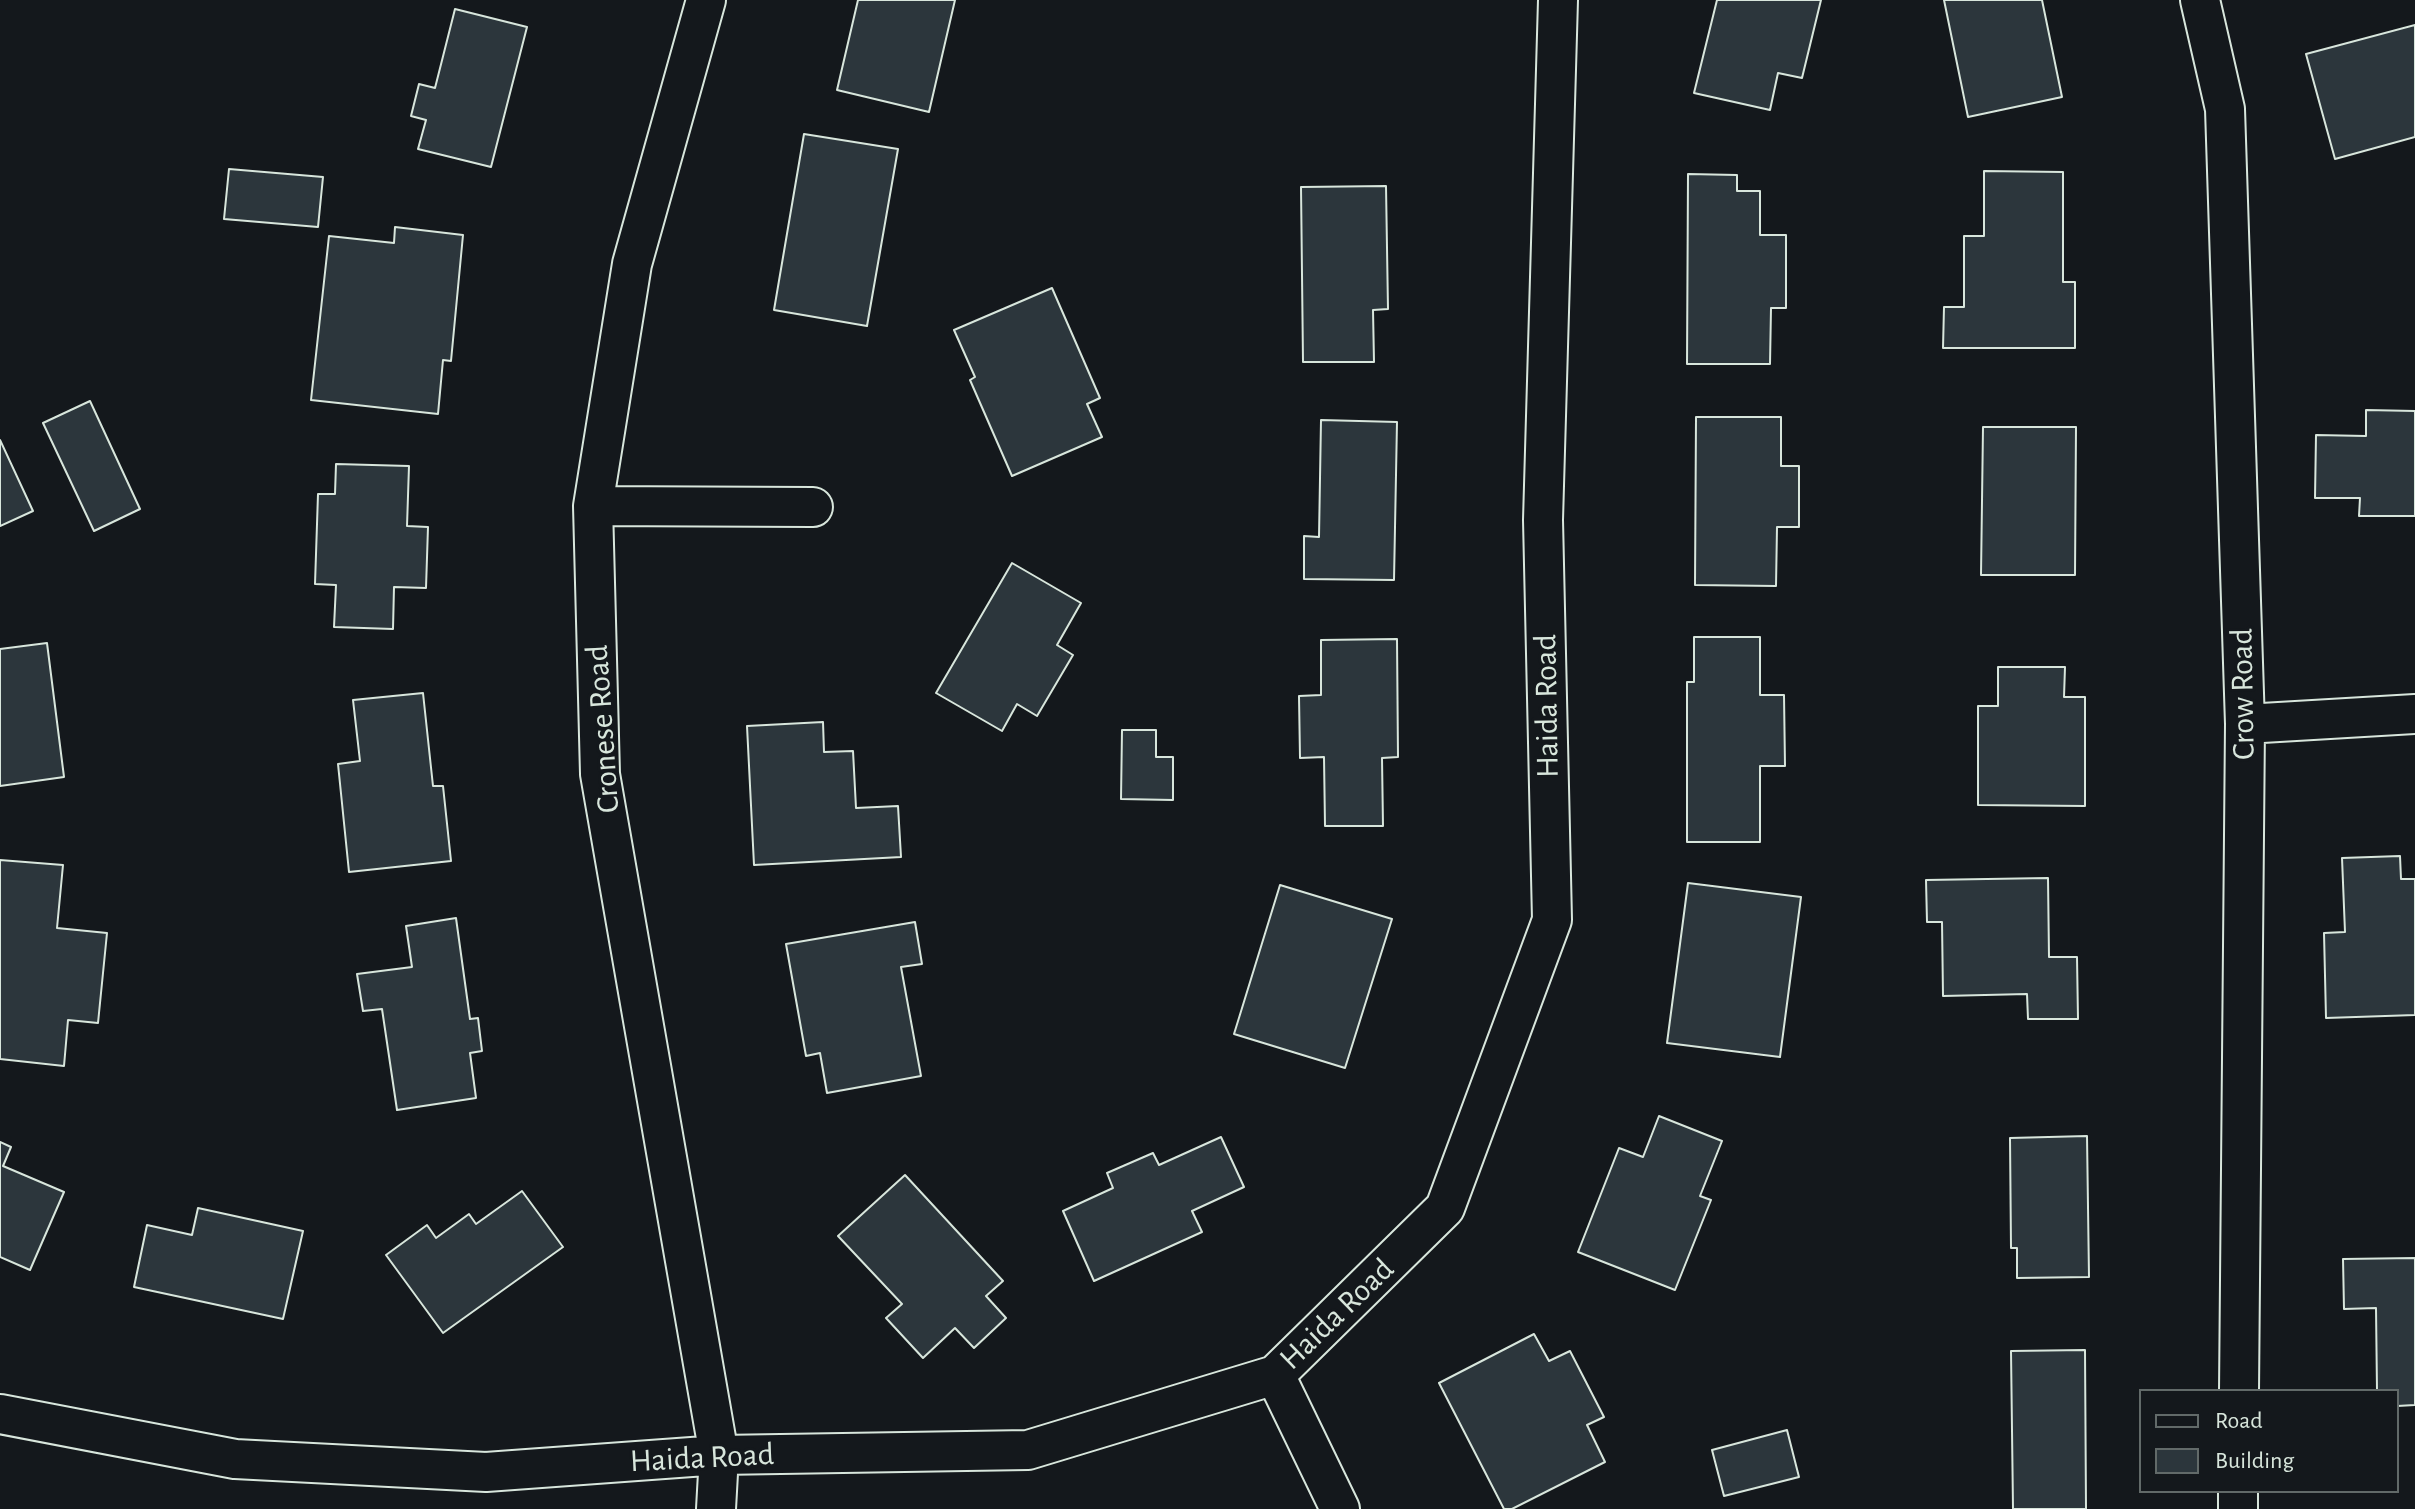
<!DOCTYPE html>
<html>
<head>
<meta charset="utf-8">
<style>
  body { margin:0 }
  #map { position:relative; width:2415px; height:1509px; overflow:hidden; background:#14181c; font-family:"Alegreya Sans",sans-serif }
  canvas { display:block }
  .legend { position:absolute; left:2139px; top:1389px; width:260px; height:104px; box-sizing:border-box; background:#14181c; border:2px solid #626a69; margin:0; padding:10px 14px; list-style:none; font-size:24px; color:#d8e6dc }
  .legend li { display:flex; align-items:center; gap:16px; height:40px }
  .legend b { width:40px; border:2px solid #626a69 }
</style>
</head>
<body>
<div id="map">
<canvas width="2415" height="1509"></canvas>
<ul class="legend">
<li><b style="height:10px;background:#14181c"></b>Road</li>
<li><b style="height:22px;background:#2c363c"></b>Building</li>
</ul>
</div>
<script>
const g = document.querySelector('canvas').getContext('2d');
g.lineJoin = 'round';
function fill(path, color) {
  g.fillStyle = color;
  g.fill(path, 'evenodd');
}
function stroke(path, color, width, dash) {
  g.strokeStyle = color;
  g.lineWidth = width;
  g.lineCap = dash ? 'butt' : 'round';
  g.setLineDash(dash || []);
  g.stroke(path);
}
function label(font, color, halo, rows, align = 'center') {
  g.font = font + ' "Alegreya Sans",sans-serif';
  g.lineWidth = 6;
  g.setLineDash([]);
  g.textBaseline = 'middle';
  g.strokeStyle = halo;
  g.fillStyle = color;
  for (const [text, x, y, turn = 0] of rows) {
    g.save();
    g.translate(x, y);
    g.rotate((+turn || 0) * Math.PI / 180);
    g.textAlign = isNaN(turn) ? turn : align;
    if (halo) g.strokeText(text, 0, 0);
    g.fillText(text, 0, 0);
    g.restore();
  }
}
const building = new Path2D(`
  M 858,0 L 955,0 L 929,112 L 837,90 Z
  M 1717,0 L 1821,0 L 1802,78 L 1778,73 L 1770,110 L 1694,93 Z
  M 1944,0 L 2042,0 L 2062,97 L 1968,117 Z
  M 455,9 L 527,27 L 491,167 L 418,149 L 426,120 L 411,116 L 419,84 L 435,88 Z
  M 2415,25 L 2415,137 L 2335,159 L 2306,54 Z
  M 804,134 L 898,149 L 867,326 L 774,310 Z
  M 229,169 L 323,177 L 318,227 L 224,219 Z
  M 1984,171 L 2063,172 L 2063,282 L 2075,282 L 2075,348 L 1943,348 L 1944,307 L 1964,307 L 1964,236 L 1984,236 Z
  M 1688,174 L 1737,175 L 1737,191 L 1760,191 L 1760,235 L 1786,235 L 1786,308 L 1771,308 L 1770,364 L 1687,364 Z
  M 1386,186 L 1388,309 L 1373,310 L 1374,362 L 1303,362 L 1301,187 Z
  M 395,227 L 463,235 L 451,361 L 443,360 L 438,414 L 311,400 L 329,236 L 394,243 Z
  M 1052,288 L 1100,398 L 1087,404 L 1102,437 L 1012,476 L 970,380 L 975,377 L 954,330 Z
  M 90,401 L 140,509 L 94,531 L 43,423 Z
  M 2366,410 L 2415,411 L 2415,516 L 2359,516 L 2360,498 L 2315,498 L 2316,435 L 2366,436 Z
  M 1696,417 L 1781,417 L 1781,466 L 1799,466 L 1799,527 L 1777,527 L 1776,586 L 1695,585 Z
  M 1321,420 L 1397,422 L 1394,580 L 1304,579 L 1304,536 L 1319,537 Z
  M 1983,427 L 2076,427 L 2075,575 L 1981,575 Z
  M 0,440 L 33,511 L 0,526 Z
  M 336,464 L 409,466 L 407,526 L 428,527 L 426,588 L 394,587 L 393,629 L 334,627 L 336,585 L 315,584 L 318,494 L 335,494 Z
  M 1012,563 L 1081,603 L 1057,645 L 1073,655 L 1037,716 L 1017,704 L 1002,731 L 936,693 Z
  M 1694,637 L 1760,637 L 1760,695 L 1784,695 L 1785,766 L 1760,766 L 1760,842 L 1687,842 L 1687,682 L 1694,682 Z
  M 1397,639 L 1398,757 L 1382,758 L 1383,826 L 1325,826 L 1324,757 L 1300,758 L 1299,696 L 1321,695 L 1321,640 Z
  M 47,643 L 64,777 L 0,786 L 0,649 Z
  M 1998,667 L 2065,667 L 2064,697 L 2085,697 L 2085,806 L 1978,805 L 1978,706 L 1998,706 Z
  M 423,693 L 433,786 L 443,786 L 451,861 L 349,872 L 338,764 L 360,761 L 353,700 Z
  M 823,722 L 824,752 L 853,751 L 856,808 L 898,806 L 901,857 L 754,865 L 747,726 Z
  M 1122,730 L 1156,730 L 1156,757 L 1173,757 L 1173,800 L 1121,799 Z
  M 2400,856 L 2401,879 L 2415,879 L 2415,1015 L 2326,1018 L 2324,933 L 2345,932 L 2342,858 Z
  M 0,860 L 63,865 L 57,928 L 107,933 L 98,1023 L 68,1020 L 64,1066 L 0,1059 Z
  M 2048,878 L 2049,957 L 2077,957 L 2078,1019 L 2028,1019 L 2027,994 L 1943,996 L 1942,922 L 1927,922 L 1926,880 Z
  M 1688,883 L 1801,897 L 1780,1057 L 1667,1043 Z
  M 1280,885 L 1392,919 L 1345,1068 L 1234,1034 Z
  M 456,918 L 470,1019 L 478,1018 L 482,1051 L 470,1053 L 476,1098 L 397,1110 L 382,1009 L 363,1011 L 357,974 L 412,967 L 406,926 Z
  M 915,922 L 922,964 L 901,967 L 921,1076 L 827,1093 L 820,1053 L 806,1056 L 786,944 Z
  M 1659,1116 L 1722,1141 L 1700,1196 L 1711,1200 L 1675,1290 L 1578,1252 L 1619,1148 L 1643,1157 Z
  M 2087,1136 L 2089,1277 L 2017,1278 L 2017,1248 L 2011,1248 L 2010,1138 Z
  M 1221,1137 L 1244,1187 L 1192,1211 L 1202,1232 L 1094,1281 L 1063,1211 L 1113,1188 L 1107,1173 L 1153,1153 L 1159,1165 Z
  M 0,1142 L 11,1147 L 3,1166 L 64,1192 L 30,1270 L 0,1257 Z
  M 905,1175 L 1003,1281 L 986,1296 L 1006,1318 L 974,1348 L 955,1328 L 923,1358 L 886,1318 L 902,1304 L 838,1236 Z
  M 522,1191 L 563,1247 L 443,1333 L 386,1255 L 427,1225 L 436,1238 L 469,1214 L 476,1224 Z
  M 198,1208 L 303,1231 L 283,1319 L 134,1287 L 147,1225 L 192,1235 Z
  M 2415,1258 L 2415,1405 L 2397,1406 L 2397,1391 L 2377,1391 L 2376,1308 L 2344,1309 L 2343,1259 Z
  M 1534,1334 L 1549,1361 L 1570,1351 L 1604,1417 L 1587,1425 L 1605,1462 L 1512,1509 L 1504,1509 L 1439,1383 Z
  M 2085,1350 L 2086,1509 L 2013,1509 L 2011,1351 Z
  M 1787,1430 L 1799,1477 L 1724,1496 L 1712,1450 Z`);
fill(building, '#2c363c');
stroke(building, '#d8e6dc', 2);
const minor = new Path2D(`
  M 706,0 L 632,264 L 593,506 L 600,774 L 719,1455 L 716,1509
  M 2200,0 L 2225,109 L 2245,724 L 2239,1391
  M 593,506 L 813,507
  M 2245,724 L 2415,714
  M 1275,1375 L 1340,1509
  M 0,1414 L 235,1459 L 486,1472 L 719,1455 L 1028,1450 L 1275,1375 L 1445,1208 L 1552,920 L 1543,520 L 1558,0
  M 2238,1509 L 2238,1491`);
stroke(minor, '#d8e6dc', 42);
stroke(minor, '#14181c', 38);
label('32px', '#d8e6dc', '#14181c', [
  ["Crow Road",2243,694,-91],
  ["Haida Road",1547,706,-91],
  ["Cronese Road",603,729,-94],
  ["Haida Road",1337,1314,-44],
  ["Haida Road",702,1458,-3]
]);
</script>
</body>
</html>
